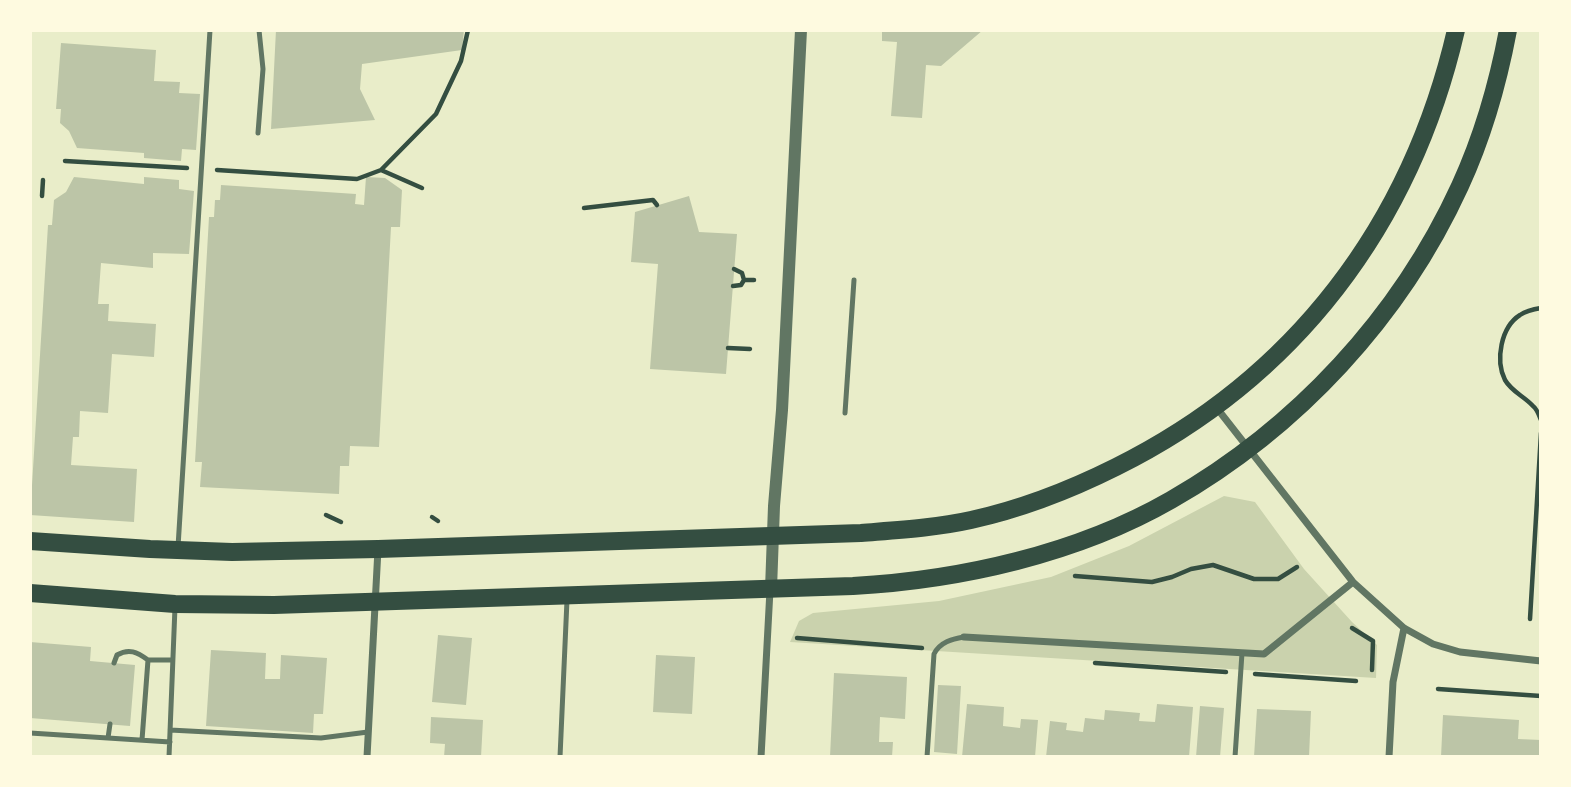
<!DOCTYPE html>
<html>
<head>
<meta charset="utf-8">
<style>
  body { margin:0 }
  #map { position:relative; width:1571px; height:787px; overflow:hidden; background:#e9edc9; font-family:Manrope,sans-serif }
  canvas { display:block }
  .frame { position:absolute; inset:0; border:32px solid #fefae0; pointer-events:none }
</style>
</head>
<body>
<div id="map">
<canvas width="1571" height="787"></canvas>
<div class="frame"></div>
</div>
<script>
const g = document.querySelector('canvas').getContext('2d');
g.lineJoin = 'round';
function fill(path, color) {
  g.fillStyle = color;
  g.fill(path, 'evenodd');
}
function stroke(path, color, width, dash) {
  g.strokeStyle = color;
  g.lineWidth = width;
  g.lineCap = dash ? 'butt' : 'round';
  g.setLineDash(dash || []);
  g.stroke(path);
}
fill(new Path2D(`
  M 1224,496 L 1255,502 L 1304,569 L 1352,622 L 1377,645 L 1376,678 L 790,642 L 799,621 L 813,613 L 939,601 L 1051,577 L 1129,546 Z`), '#cad2ad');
fill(new Path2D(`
  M 276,30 L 464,30 L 462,50 L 362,64 L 360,89 L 375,120 L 271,129 Z
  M 882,30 L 983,30 L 941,66 L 926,65 L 922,118 L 891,116 L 897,42 L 882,41 Z
  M 61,43 L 156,50 L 154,81 L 180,82 L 179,93 L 200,94 L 196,150 L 182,149 L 181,161 L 144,158 L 144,153 L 77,148 L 69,131 L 60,123 L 61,109 L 56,109 Z
  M 74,177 L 144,184 L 144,177 L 179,180 L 179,189 L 194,191 L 189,254 L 153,253 L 153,268 L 101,263 L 98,304 L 109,304 L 108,321 L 156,324 L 154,357 L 112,354 L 108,413 L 80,411 L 79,437 L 73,437 L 71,465 L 137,469 L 134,522 L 30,515 L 30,485 L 32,485 L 48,225 L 52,225 L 54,200 L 66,192 Z
  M 366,177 L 385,178 L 402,190 L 400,227 L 391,227 L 379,447 L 350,446 L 349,466 L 340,466 L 339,494 L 200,487 L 202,462 L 195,462 L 209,217 L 214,217 L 215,200 L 220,200 L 221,185 L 356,194 L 355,204 L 364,205 Z
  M 689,196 L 699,232 L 737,234 L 726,374 L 650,369 L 658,264 L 631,262 L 635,212 Z
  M 438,635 L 472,638 L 466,705 L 432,702 Z
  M 30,642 L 91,647 L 90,661 L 135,665 L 130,726 L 30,718 Z
  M 211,650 L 266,653 L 265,679 L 280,679 L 281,655 L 327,658 L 323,714 L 314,714 L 313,733 L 206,726 Z
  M 656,655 L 695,657 L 692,714 L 653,712 Z
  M 834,673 L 907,677 L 905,719 L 880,717 L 879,742 L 893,742 L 892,757 L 830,757 Z
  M 938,685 L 961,686 L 957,754 L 934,752 Z
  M 967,704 L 1004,707 L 1003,726 L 1020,728 L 1021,719 L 1038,720 L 1035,757 L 962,757 Z
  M 1157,704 L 1193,707 L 1189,757 L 1046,757 L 1050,721 L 1067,723 L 1066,730 L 1083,732 L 1085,718 L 1104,720 L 1105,710 L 1140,713 L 1139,721 L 1155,722 Z
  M 1200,706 L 1224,708 L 1220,757 L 1196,757 Z
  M 1257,709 L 1311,711 L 1309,757 L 1254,757 Z
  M 1443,715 L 1519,720 L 1518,739 L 1541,740 L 1540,757 L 1441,757 Z
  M 431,717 L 483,720 L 481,757 L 444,757 L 445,744 L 430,743 Z`), '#bcc5a7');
stroke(new Path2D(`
  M 65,161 L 187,168
  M 217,170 L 357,179 L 381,170 L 436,114 L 461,61 L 468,30
  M 381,170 L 422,188
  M 42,196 L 43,180
  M 584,208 L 653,200 L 657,205
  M 744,280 L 754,280
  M 733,286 L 741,285 L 744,280 L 742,273 L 734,269
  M 1541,308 C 1535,309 1526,311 1520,315 C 1501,327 1495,360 1505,380 C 1512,392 1524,396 1533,406 C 1537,409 1539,415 1541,420
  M 728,348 L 750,349
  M 326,515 L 341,522
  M 432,517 L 438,521
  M 1075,576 L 1152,582 L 1172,577 L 1191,569 L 1213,565 L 1254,579 L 1278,579 L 1297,567
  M 1530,619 L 1541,433
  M 1352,628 L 1373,641 L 1372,670
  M 797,638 L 922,648
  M 1095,663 L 1226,672
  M 1255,674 L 1356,681
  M 1438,689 L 1541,696`), '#344e41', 4.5);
stroke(new Path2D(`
  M 258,133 L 263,69 L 259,30
  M 845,413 L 854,280
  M 178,547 L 210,30
  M 114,663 L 117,655 C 129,648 137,652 148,660
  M 170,730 L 321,738 L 368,732
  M 30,733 L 170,742
  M 108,738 L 110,724
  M 142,740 L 148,660 L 172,660
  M 169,757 L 175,607
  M 560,757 L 567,600
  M 927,757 L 934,654 C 940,642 952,639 964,637
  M 1235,757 L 1242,653`), '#617663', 5);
stroke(new Path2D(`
  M 1216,407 L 1353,582 L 1404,628 L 1433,644 L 1460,652 L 1541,661
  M 964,637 L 1264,654 L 1353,582
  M 367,757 L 378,549
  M 761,757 L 770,590
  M 1389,757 L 1393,682 L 1404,628`), '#617663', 7);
stroke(new Path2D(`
  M 771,589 L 774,506 L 782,410 L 801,30`), '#617663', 12);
stroke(new Path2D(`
  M 30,541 L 150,549 L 232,552 L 378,549 L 861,533 C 898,530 935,528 971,520 C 1021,509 1070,490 1116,467 C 1295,378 1411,225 1456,30
  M 30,593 L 175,604 L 274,605 L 853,586 C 960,580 1077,554 1171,500 C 1297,428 1400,317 1460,186 C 1483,136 1498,83 1508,30`), '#344e41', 18);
</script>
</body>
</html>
